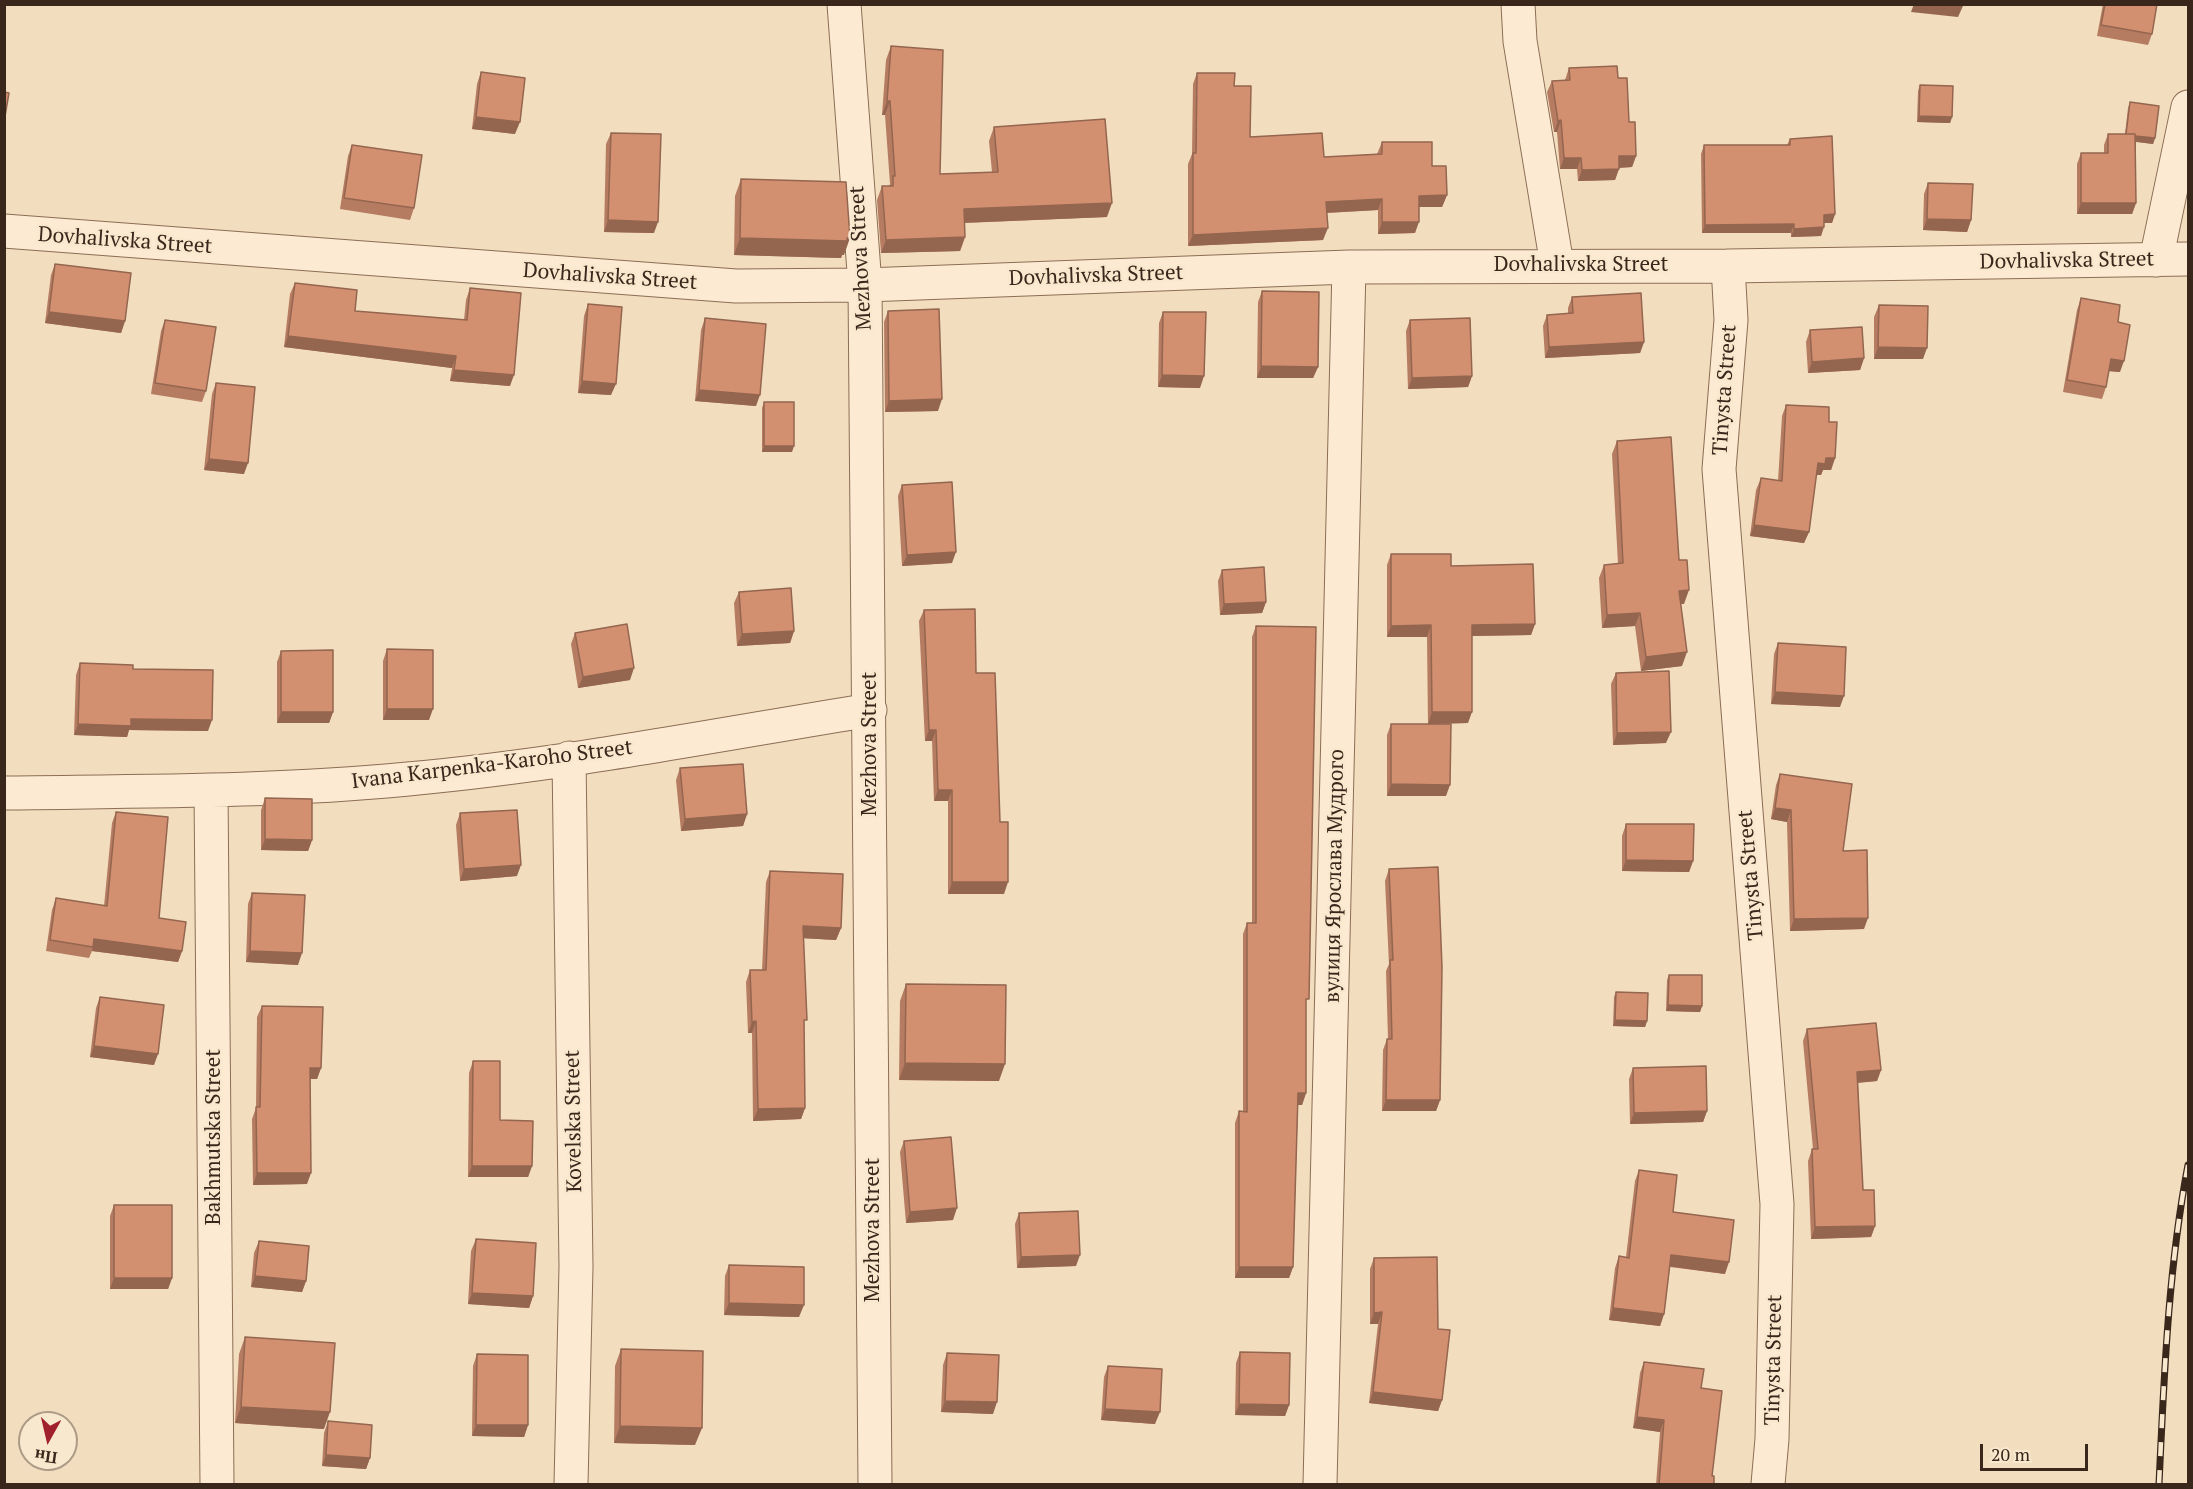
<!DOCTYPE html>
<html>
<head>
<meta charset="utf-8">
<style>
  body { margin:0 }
  #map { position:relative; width:2193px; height:1489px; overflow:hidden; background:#f2ddbe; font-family:"PT Serif",serif }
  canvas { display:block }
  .frame { position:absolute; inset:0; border:6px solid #3a271b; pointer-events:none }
  .north { position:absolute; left:18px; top:1411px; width:60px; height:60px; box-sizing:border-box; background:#f8e8ce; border:2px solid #ac9b86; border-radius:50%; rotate:188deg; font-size:16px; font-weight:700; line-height:24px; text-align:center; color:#3a271b }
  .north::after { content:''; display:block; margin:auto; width:21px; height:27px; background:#a0202e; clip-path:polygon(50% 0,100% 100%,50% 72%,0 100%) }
  .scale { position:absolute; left:1980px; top:1444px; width:108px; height:27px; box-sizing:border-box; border:3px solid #3a271b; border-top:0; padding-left:8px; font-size:18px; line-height:21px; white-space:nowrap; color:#3a271b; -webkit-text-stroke:4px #f8e8ce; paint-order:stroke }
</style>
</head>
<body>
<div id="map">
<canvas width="2193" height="1489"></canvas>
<div class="frame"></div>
<div class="north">Пн</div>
<div class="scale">20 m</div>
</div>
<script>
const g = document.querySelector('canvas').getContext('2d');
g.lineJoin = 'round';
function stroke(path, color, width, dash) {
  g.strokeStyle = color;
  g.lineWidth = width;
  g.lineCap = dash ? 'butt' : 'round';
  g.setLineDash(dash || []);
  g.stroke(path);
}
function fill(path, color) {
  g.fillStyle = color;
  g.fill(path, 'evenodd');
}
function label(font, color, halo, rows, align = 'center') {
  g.font = font + ' "PT Serif",serif';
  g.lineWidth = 5;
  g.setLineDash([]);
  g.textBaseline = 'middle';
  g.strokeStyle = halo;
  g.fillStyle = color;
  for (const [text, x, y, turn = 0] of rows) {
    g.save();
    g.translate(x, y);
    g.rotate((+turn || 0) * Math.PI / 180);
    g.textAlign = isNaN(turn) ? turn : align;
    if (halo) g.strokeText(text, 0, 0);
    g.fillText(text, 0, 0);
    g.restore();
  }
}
const minor = new Path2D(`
  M 844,4 L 865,285 L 875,1484
  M 1518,4 L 1520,41 L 1557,265
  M 4,231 L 736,286 L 865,285 L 1349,267 L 1728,266 L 2188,259
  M 2156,260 L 2188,107
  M 1728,266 L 1731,320 L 1719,469 L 1777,1204 L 1772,1439 L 1768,1484
  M 569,758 L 576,1267 L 571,1484
  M 211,790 L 217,1484
  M 4,793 C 139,791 274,792 408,779 C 563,765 716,735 870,710
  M 1320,1484 L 1349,267`);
stroke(minor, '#8c6d55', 35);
stroke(minor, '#fcebd2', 33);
const rail = new Path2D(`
  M 2159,1484 C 2164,1378 2168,1270 2188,1165`);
stroke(rail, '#3a271b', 7);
stroke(rail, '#f8e8ce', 4.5, [14]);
fill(new Path2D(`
  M 2103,4 L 2157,4 L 2152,34 L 2148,45 L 2097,36 Z
  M 891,46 L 940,174 L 992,172 L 989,141 L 994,127 L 1107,217 L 964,223 L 965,237 L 960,251 L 881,253 L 877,200 L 882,186 L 889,186 L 890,184 L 885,115 L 882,115 L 886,60 Z
  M 1569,68 L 1618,78 L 1636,156 L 1632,167 L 1619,168 L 1615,180 L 1578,181 L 1577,169 L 1560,169 L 1557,132 L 1554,132 L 1547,92 L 1552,81 L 1565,80 Z
  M 481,72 L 515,134 L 472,129 L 477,84 Z
  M 1197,73 L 1234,86 L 1250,137 L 1324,157 L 1377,154 L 1382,142 L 1432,166 L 1447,195 L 1442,207 L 1419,207 L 1415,233 L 1378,234 L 1378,210 L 1327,213 L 1323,240 L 1188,246 L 1188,164 L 1192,154 L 1193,84 Z
  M 1920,85 L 1952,117 L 1950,123 L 1917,122 L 1918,91 Z
  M 2130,102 L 2155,138 L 2153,144 L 2136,142 L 2136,203 L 2132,214 L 2077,214 L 2077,164 L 2081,153 L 2104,153 L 2104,145 L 2108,134 L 2125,134 L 2128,108 Z
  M 611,133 L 654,233 L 604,232 L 606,144 Z
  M 1790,139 L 1835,214 L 1832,223 L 1824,223 L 1821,236 L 1791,237 L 1791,233 L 1702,233 L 1701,154 L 1704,145 L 1787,145 Z
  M 352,145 L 414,208 L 410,220 L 340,209 L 348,156 Z
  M 741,179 L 844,255 L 842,255 L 841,258 L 734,255 L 735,196 Z
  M 1928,183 L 1971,220 L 1967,232 L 1923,230 L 1924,194 Z
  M 55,264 L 125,321 L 121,333 L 45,323 L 51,275 Z
  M 295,283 L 355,311 L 464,320 L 466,300 L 470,288 L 510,386 L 450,381 L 452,368 L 284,347 L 290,294 Z
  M 1262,291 L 1318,367 L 1313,378 L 1257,378 L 1258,302 Z
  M 1572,297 L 1644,342 L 1640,353 L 1545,358 L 1543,326 L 1547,315 L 1568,314 L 1568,308 Z
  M 2081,298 L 2118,322 L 2120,372 L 2109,371 L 2106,387 L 2102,399 L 2063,392 L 2077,310 Z
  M 588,304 L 611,395 L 578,393 L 584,316 Z
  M 1879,305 L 1923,359 L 1874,359 L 1874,317 Z
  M 888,311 L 938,411 L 885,412 L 884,322 Z
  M 1163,312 L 1200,388 L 1158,387 L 1159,323 Z
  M 705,318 L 756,406 L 695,401 L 701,330 Z
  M 165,320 L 206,391 L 202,402 L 151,394 L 161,331 Z
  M 1410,320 L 1472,376 L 1468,387 L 1408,389 L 1406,331 Z
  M 1810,330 L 1864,358 L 1860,370 L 1808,373 L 1806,342 Z
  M 216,383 L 244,474 L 204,470 L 212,394 Z
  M 764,402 L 792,452 L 762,452 L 762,408 Z
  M 1786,405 L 1829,422 L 1835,458 L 1831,470 L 1823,470 L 1821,475 L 1816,475 L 1809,532 L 1804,543 L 1750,536 L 1756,490 L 1761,478 L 1778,481 L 1782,416 Z
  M 1617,441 L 1679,560 L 1684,604 L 1681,604 L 1682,666 L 1641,671 L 1635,626 L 1602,628 L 1599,578 L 1604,565 L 1618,564 L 1612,454 Z
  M 902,485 L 952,563 L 902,566 L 898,496 Z
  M 1391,554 L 1451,566 L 1535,624 L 1531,635 L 1472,636 L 1468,723 L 1428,724 L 1427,637 L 1387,637 L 1387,565 Z
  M 1222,570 L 1266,602 L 1262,613 L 1220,615 L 1218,581 Z
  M 739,592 L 794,631 L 790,643 L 737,646 L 734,603 Z
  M 924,610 L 976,673 L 1000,822 L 1004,894 L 948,894 L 948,801 L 934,801 L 932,741 L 925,741 L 919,621 Z
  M 1256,626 L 1306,1008 L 1306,1093 L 1302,1105 L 1298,1105 L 1293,1267 L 1289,1278 L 1235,1278 L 1235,1123 L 1239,1111 L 1243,1111 L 1243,934 L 1247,923 L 1252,923 L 1252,637 Z
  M 575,633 L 630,680 L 578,688 L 571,644 Z
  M 1778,643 L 1840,707 L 1771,704 L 1774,654 Z
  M 387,649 L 429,720 L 383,720 L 383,661 Z
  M 281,651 L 333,712 L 329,723 L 277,723 L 277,662 Z
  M 80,663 L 133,669 L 208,731 L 129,730 L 127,737 L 74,735 L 76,675 Z
  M 1616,673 L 1666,743 L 1613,745 L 1611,684 Z
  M 1391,724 L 1446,796 L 1387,796 L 1387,735 Z
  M 680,768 L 747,814 L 743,826 L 681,831 L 676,780 Z
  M 1780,774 L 1864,929 L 1790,931 L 1787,822 L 1771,819 L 1776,785 Z
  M 265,798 L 312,840 L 308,851 L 261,850 L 261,810 Z
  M 116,812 L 159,918 L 182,951 L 178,962 L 92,951 L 89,958 L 46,951 L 52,910 L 56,898 L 104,906 L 112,823 Z
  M 460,813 L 517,876 L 460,881 L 456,825 Z
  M 1626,824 L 1693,861 L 1689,872 L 1622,871 L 1622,836 Z
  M 1389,869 L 1440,1100 L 1436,1111 L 1382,1111 L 1383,1050 L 1387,1039 L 1388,1039 L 1386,971 L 1389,964 L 1385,881 Z
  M 770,871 L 841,928 L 836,940 L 803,938 L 805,1108 L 801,1119 L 753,1121 L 752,1033 L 748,1033 L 746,982 L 750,970 L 762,970 L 766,882 Z
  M 252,893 L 298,965 L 246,962 L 248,904 Z
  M 1669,975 L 1702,1006 L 1700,1012 L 1666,1011 L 1667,980 Z
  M 906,984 L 999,1081 L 899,1080 L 900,1001 Z
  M 1616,992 L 1647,1021 L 1645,1027 L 1613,1026 L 1614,997 Z
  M 100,997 L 154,1065 L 90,1057 L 96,1008 Z
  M 262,1006 L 321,1068 L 317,1079 L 310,1079 L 307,1184 L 253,1185 L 252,1119 L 256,1108 L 257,1017 Z
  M 1807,1029 L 1881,1070 L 1877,1081 L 1858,1083 L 1863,1190 L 1875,1226 L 1871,1237 L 1811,1239 L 1808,1161 L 1812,1149 L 1813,1149 L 1803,1041 Z
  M 473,1061 L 500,1120 L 532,1166 L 528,1177 L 468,1177 L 469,1073 Z
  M 1633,1068 L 1707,1111 L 1703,1122 L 1630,1124 L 1629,1079 Z
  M 904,1141 L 953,1220 L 906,1223 L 900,1152 Z
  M 1639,1170 L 1673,1212 L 1725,1274 L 1670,1267 L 1664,1314 L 1660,1326 L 1609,1320 L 1615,1268 L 1619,1256 L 1626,1257 L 1635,1181 Z
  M 114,1205 L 172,1278 L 168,1289 L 110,1289 L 110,1216 Z
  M 1019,1213 L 1076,1266 L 1017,1268 L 1015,1224 Z
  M 476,1239 L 533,1296 L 529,1308 L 468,1304 L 471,1251 Z
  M 259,1241 L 306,1281 L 302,1292 L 251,1287 L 254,1253 Z
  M 1374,1258 L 1438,1329 L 1442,1400 L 1438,1411 L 1369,1403 L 1378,1324 L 1370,1324 L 1370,1269 Z
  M 729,1265 L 799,1317 L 724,1315 L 725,1276 Z
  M 245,1337 L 324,1429 L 235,1423 L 239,1354 Z
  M 621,1349 L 695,1445 L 614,1443 L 615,1366 Z
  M 1240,1352 L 1289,1405 L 1285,1416 L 1235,1415 L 1236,1363 Z
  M 947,1353 L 993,1414 L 941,1412 L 943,1365 Z
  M 477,1354 L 528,1425 L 524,1437 L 472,1436 L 473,1366 Z
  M 1644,1362 L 1701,1388 L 1714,1485 L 1656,1485 L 1660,1432 L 1633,1428 L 1640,1373 Z
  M 1108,1366 L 1155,1424 L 1101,1420 L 1104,1377 Z
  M 328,1421 L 370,1458 L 366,1469 L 322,1466 L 324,1433 Z`), '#b57c61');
fill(new Path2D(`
  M 1914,4 L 1949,4 L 1963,6 L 1958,17 L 1911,12 Z
  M 887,101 L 890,101 L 885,115 L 882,115 Z
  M 1919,116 L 1952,117 L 1950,123 L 1917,122 Z
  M 476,117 L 520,122 L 515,134 L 472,129 Z
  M 1561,120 L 1557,132 L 1554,132 L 1558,121 Z
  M 2126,134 L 2155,138 L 2153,144 L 2124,140 Z
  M 1619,156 L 1636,156 L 1632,167 L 1614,168 Z
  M 1564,158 L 1581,158 L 1577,169 L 1560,169 Z
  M 1619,169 L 1615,180 L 1578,181 L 1582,170 Z
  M 1447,195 L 1442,207 L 1415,207 L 1419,196 Z
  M 1382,199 L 1378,210 L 1322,213 L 1326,202 Z
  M 1112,203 L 1107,217 L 959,223 L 964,209 Z
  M 2081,203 L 2136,203 L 2132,214 L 2077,214 Z
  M 1835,214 L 1832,223 L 1821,223 L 1824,215 Z
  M 1927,219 L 1971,220 L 1967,232 L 1923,230 Z
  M 608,220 L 658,222 L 654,233 L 604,232 Z
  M 1382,222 L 1419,222 L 1415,233 L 1378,234 Z
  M 1794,224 L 1791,233 L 1702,233 L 1705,225 Z
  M 1824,227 L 1821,236 L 1791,237 L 1794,229 Z
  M 1328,228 L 1323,240 L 1188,246 L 1193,235 Z
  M 965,237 L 960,251 L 881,253 L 886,240 Z
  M 740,238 L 850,238 L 844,255 L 842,255 L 841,258 L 734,255 Z
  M 49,312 L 125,321 L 121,333 L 45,323 Z
  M 288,336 L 456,356 L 452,368 L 284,347 Z
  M 1644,342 L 1640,353 L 1545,358 L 1549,347 Z
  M 1878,347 L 1927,348 L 1923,359 L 1874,359 Z
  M 1864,358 L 1860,370 L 1808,373 L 1812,362 Z
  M 2111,359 L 2124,361 L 2120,372 L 2107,371 Z
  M 1261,366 L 1318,367 L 1313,378 L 1257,378 Z
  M 454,370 L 514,375 L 510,386 L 450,381 Z
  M 1162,375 L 1204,376 L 1200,388 L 1158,387 Z
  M 1472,376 L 1468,387 L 1408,389 L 1412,378 Z
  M 582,381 L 616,384 L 611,395 L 578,393 Z
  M 699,390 L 760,395 L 756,406 L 695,401 Z
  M 942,399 L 938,411 L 885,412 L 889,401 Z
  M 764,446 L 794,446 L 792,452 L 762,452 Z
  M 1826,458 L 1835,458 L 1831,470 L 1823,470 L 1821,475 L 1813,475 L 1818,463 Z
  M 209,459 L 248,463 L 244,474 L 204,470 Z
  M 1754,525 L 1809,532 L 1804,543 L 1750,536 Z
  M 956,552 L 952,563 L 902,566 L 907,555 Z
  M 1689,590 L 1684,604 L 1674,604 L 1679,591 Z
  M 1266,602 L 1262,613 L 1220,615 L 1224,604 Z
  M 1640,613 L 1635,626 L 1602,628 L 1607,615 Z
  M 1535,624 L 1531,635 L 1468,636 L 1472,625 Z
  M 1431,625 L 1427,637 L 1387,637 L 1391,626 Z
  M 794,631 L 790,643 L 737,646 L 742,634 Z
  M 1687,652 L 1682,666 L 1641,671 L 1646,657 Z
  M 634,668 L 630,680 L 578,688 L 583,677 Z
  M 1775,692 L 1844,696 L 1840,707 L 1771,704 Z
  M 387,709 L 433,709 L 429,720 L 383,720 Z
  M 281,712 L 333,712 L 329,723 L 277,723 Z
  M 1432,712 L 1472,712 L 1468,723 L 1428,724 Z
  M 131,719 L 212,720 L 208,731 L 129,730 L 127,737 L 74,735 L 78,724 Z
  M 929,730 L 936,730 L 932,741 L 925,741 Z
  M 1671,732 L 1666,743 L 1613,745 L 1617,733 Z
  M 1391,784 L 1450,785 L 1446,796 L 1387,796 Z
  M 938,790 L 952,790 L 948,801 L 934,801 Z
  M 1775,808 L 1791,810 L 1787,822 L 1771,819 Z
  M 747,814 L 743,826 L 681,831 L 685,819 Z
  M 265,839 L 312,840 L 308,851 L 261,850 Z
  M 1626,860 L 1693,861 L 1689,872 L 1622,871 Z
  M 521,865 L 517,876 L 460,881 L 464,869 Z
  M 952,882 L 1008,882 L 1004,894 L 948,894 Z
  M 1868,918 L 1864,929 L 1790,931 L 1794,919 Z
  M 803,926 L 841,928 L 836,940 L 799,938 Z
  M 94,939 L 182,951 L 178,962 L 92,951 Z
  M 250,951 L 302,953 L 298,965 L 246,962 Z
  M 1668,1005 L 1702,1006 L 1700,1012 L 1666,1011 Z
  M 1615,1020 L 1647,1021 L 1645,1027 L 1613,1026 Z
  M 756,1021 L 752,1033 L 748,1033 L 752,1022 Z
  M 94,1046 L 158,1054 L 154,1065 L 90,1057 Z
  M 905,1063 L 1005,1064 L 999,1081 L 899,1080 Z
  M 310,1068 L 321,1068 L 317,1079 L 306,1079 Z
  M 1881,1070 L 1877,1081 L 1853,1083 L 1857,1072 Z
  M 1298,1093 L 1306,1093 L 1302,1105 L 1294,1105 Z
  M 1386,1100 L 1440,1100 L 1436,1111 L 1382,1111 Z
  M 805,1108 L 801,1119 L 753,1121 L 758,1109 Z
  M 1707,1111 L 1703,1122 L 1630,1124 L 1634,1113 Z
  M 472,1166 L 532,1166 L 528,1177 L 468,1177 Z
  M 257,1173 L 311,1173 L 307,1184 L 253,1185 Z
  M 957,1208 L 953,1220 L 906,1223 L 910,1212 Z
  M 1875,1226 L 1871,1237 L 1811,1239 L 1815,1227 Z
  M 1080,1255 L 1076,1266 L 1017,1268 L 1021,1257 Z
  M 1671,1255 L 1729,1262 L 1725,1274 L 1667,1266 Z
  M 1239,1267 L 1293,1267 L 1289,1278 L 1235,1278 Z
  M 255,1276 L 306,1281 L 302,1292 L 251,1287 Z
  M 114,1278 L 172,1278 L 168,1289 L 110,1289 Z
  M 472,1293 L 533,1296 L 529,1308 L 468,1304 Z
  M 729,1303 L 804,1305 L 799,1317 L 724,1315 Z
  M 1613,1308 L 1664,1314 L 1660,1326 L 1609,1320 Z
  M 1382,1312 L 1378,1324 L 1370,1324 L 1374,1313 Z
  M 1373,1392 L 1442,1400 L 1438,1411 L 1369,1403 Z
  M 945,1401 L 997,1402 L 993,1414 L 941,1412 Z
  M 1239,1404 L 1289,1405 L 1285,1416 L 1235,1415 Z
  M 241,1407 L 330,1412 L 324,1429 L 235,1423 Z
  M 1105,1409 L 1160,1412 L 1155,1424 L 1101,1420 Z
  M 1637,1417 L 1664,1420 L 1660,1432 L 1633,1428 Z
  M 476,1425 L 528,1425 L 524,1437 L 472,1436 Z
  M 620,1426 L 702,1428 L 695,1445 L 614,1443 Z
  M 326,1455 L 370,1458 L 366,1469 L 322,1466 Z`), '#94654f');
const building = new Path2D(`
  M 2105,4 L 2157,4 L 2152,34 L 2101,25 Z
  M 891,46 L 943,50 L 940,174 L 998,172 L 994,127 L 1105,119 L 1112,203 L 964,209 L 965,237 L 886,240 L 882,186 L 893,186 L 893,176 L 895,176 L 890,101 L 887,101 Z
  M 1617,66 L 1618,78 L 1627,78 L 1629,122 L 1635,122 L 1636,156 L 1619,156 L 1619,169 L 1582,170 L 1581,158 L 1564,158 L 1561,120 L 1558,121 L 1552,81 L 1570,80 L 1569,68 Z
  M 481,72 L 525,78 L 520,122 L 476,117 Z
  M 1197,73 L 1235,73 L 1234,86 L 1251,86 L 1250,137 L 1322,133 L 1324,157 L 1382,154 L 1382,142 L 1432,142 L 1432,166 L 1446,166 L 1447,195 L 1419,196 L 1419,222 L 1382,222 L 1382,199 L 1326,202 L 1328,228 L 1193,235 L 1193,153 L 1196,153 Z
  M 1920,85 L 1953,86 L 1952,117 L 1919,116 Z
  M 4,92 L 9,93 L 4,122 Z
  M 2130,102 L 2159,106 L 2155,138 L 2135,136 L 2135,134 L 2126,134 Z
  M 611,133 L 661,134 L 658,222 L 608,220 Z
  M 2108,134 L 2135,134 L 2136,203 L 2081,203 L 2081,153 L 2108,153 Z
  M 1832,136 L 1835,214 L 1824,215 L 1824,227 L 1794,229 L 1794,224 L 1705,225 L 1704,145 L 1790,145 L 1790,139 Z
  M 352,145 L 422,155 L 414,208 L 344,198 Z
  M 741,179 L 846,182 L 850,238 L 847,238 L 847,241 L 740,238 Z
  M 1928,183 L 1973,184 L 1971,220 L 1927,219 Z
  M 55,264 L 131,273 L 125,321 L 49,312 Z
  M 295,283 L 357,290 L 355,311 L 467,320 L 470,288 L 521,293 L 514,375 L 454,370 L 456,356 L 288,336 Z
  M 1262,291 L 1319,292 L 1318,367 L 1261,366 Z
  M 1641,293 L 1644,342 L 1549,347 L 1547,315 L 1573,313 L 1572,297 Z
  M 2081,298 L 2120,305 L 2118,322 L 2130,325 L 2124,361 L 2111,359 L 2106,387 L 2067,380 Z
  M 588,304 L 622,307 L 616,384 L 582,381 Z
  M 1879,305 L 1928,306 L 1927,348 L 1878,347 Z
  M 939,309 L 942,399 L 889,401 L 888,311 Z
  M 1163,312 L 1206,312 L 1204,376 L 1162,375 Z
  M 705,318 L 766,324 L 760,395 L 699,390 Z
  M 1470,318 L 1472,376 L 1412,378 L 1410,320 Z
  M 165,320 L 216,327 L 206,391 L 155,383 Z
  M 1862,327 L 1864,358 L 1812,362 L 1810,330 Z
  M 216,383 L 255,387 L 248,463 L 209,459 Z
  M 764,402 L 794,402 L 794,446 L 764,446 Z
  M 1786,405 L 1829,407 L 1829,422 L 1837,422 L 1835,458 L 1826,458 L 1825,464 L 1818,463 L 1809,532 L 1754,525 L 1761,478 L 1782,481 Z
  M 1671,437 L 1679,560 L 1687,560 L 1689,590 L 1679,591 L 1687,652 L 1646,657 L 1640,613 L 1607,615 L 1604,565 L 1623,563 L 1617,441 Z
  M 952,482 L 956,552 L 907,555 L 902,485 Z
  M 1391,554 L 1451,554 L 1451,566 L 1533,564 L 1535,624 L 1472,625 L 1472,712 L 1432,712 L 1431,625 L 1391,626 Z
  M 1264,567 L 1266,602 L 1224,604 L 1222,570 Z
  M 791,588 L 794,631 L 742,634 L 739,592 Z
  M 975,609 L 976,673 L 995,673 L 1000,822 L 1008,822 L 1008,882 L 952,882 L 952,790 L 938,790 L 936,730 L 929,730 L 924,610 Z
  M 627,624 L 634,668 L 583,677 L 575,633 Z
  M 1256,626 L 1316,627 L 1309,999 L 1306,999 L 1306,1093 L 1298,1093 L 1293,1267 L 1239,1267 L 1239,1111 L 1247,1112 L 1247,923 L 1256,923 Z
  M 1778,643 L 1846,647 L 1844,696 L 1775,692 Z
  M 387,649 L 433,650 L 433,709 L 387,709 Z
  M 333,650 L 333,712 L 281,712 L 281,651 Z
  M 80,663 L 133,665 L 133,669 L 213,670 L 212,720 L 131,719 L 131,726 L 78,724 Z
  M 1669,671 L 1671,732 L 1617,733 L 1616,673 Z
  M 1391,724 L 1451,724 L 1450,785 L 1391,784 Z
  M 743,764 L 747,814 L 685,819 L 680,768 Z
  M 1780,774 L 1852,784 L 1843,851 L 1867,850 L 1868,918 L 1794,919 L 1791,810 L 1775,808 Z
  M 265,798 L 312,799 L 312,840 L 265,839 Z
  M 517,810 L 521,865 L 464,869 L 460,813 Z
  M 116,812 L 168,817 L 159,918 L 186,922 L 182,951 L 94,939 L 93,947 L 50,940 L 56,898 L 107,906 Z
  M 1626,824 L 1694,824 L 1693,861 L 1626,860 Z
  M 1438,867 L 1442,967 L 1440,1100 L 1386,1100 L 1387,1039 L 1392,1039 L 1390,960 L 1393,960 L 1389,869 Z
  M 770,871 L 843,874 L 841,928 L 803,926 L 807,1020 L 804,1020 L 805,1108 L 758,1109 L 756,1021 L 752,1022 L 750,970 L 766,970 Z
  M 252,893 L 305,895 L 302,953 L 250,951 Z
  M 1669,975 L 1702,975 L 1702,1006 L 1668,1005 Z
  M 906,984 L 1006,985 L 1005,1064 L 905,1063 Z
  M 1616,992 L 1648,993 L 1647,1021 L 1615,1020 Z
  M 100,997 L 164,1005 L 158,1054 L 94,1046 Z
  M 262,1006 L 323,1007 L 321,1068 L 310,1068 L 311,1173 L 257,1173 L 256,1107 L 260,1107 Z
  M 1876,1023 L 1881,1070 L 1857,1072 L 1863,1190 L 1874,1190 L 1875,1226 L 1815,1227 L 1812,1149 L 1818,1149 L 1807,1029 Z
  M 473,1061 L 500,1061 L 500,1120 L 533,1121 L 532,1166 L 472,1166 Z
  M 1706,1066 L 1707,1111 L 1634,1113 L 1633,1068 Z
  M 951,1137 L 957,1208 L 910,1212 L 904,1141 Z
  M 1639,1170 L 1677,1175 L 1673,1212 L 1734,1220 L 1729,1262 L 1671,1255 L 1664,1314 L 1613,1308 L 1619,1256 L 1629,1258 Z
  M 114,1205 L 172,1205 L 172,1278 L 114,1278 Z
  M 1078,1211 L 1080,1255 L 1021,1257 L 1019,1213 Z
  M 476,1239 L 536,1243 L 533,1296 L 472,1293 Z
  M 259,1241 L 309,1246 L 306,1281 L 255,1276 Z
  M 1437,1257 L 1438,1329 L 1450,1330 L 1442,1400 L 1373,1392 L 1382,1312 L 1374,1313 L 1374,1258 Z
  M 729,1265 L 804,1267 L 804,1305 L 729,1303 Z
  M 245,1337 L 335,1343 L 330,1412 L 241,1407 Z
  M 621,1349 L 703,1351 L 702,1428 L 620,1426 Z
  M 1240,1352 L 1290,1353 L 1289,1405 L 1239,1404 Z
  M 947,1353 L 999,1355 L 997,1402 L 945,1401 Z
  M 477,1354 L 528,1355 L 528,1425 L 476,1425 Z
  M 1644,1362 L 1704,1369 L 1701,1388 L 1722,1391 L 1712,1476 L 1714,1476 L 1714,1485 L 1659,1485 L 1664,1420 L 1637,1417 Z
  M 1108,1366 L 1162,1369 L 1160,1412 L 1105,1409 Z
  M 328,1421 L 372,1425 L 370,1458 L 326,1455 Z`);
fill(building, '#d39071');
stroke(building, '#94654f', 1.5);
label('21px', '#3a271b', '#f8e8ce', [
  ["Dovhalivska Street",125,241,4],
  ["Mezhova Street",861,258,-93],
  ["Dovhalivska Street",2067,261,-1],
  ["Dovhalivska Street",1581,265],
  ["Dovhalivska Street",1096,276,-2],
  ["Dovhalivska Street",610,277,4],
  ["Tinysta Street",1725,390,-86],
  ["Mezhova Street",870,744,-90],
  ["Ivana Karpenka-Karoho Street",492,765,-7],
  ["Tinysta Street",1751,875,-95],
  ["вулиця Ярослава Мудрого",1335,876,-89],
  ["Kovelska Street",574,1121,-91],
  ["Bakhmutska Street",214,1137,-90],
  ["Mezhova Street",873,1230,-90],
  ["Tinysta Street",1774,1360,-89]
]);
</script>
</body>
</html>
